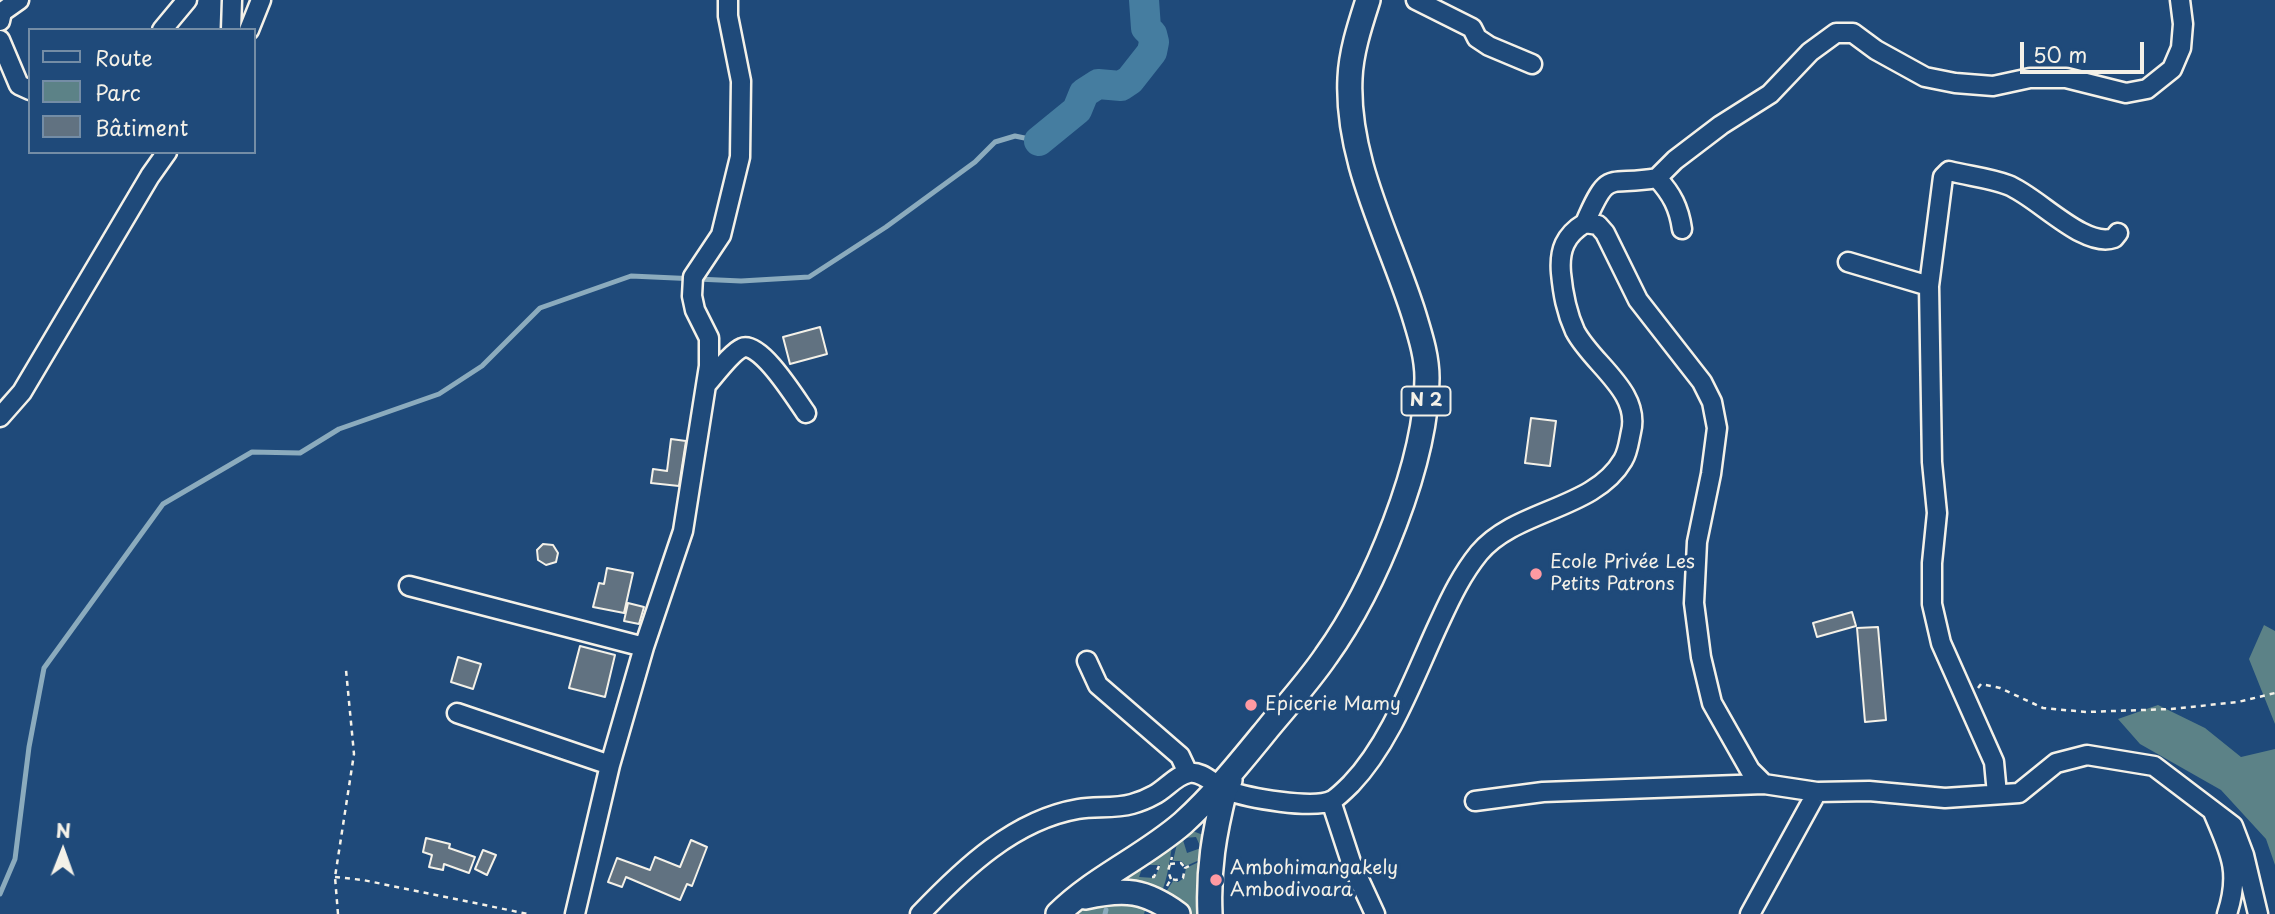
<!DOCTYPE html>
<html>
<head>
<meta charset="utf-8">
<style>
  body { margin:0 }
  #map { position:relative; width:2275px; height:914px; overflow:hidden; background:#1f4a7a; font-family:"Playpen Sans",sans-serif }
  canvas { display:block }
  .legend { position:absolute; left:28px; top:28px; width:228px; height:126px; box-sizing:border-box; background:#1f4a7a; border:2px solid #748da6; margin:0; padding:9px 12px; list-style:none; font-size:21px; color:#f4f1e8 }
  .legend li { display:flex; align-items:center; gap:14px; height:35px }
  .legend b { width:35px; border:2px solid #748da6 }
  .north { position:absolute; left:28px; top:816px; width:70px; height:70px; -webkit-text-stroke:5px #1f4a7a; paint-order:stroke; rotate:1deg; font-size:19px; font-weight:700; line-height:28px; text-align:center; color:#f4f1e8 }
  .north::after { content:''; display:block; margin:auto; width:24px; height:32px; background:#f4f1e8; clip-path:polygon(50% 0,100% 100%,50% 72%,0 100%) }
  .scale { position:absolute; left:2020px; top:42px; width:124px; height:32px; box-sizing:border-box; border:4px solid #f4f1e8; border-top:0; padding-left:9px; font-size:21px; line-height:24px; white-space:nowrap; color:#f4f1e8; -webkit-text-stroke:5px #1f4a7a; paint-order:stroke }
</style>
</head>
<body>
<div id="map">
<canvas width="2275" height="914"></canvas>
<ul class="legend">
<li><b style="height:9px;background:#1f4a7a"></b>Route</li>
<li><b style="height:19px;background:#5c8287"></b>Parc</li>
<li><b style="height:19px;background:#617281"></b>Bâtiment</li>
</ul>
<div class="north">N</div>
<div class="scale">50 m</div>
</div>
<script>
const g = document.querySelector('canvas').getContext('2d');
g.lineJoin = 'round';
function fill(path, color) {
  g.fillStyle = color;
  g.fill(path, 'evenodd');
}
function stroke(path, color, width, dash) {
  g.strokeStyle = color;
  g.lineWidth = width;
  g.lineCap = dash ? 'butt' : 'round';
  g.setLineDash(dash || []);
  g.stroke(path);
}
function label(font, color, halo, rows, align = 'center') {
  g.font = font + ' "Playpen Sans",sans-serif';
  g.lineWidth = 7;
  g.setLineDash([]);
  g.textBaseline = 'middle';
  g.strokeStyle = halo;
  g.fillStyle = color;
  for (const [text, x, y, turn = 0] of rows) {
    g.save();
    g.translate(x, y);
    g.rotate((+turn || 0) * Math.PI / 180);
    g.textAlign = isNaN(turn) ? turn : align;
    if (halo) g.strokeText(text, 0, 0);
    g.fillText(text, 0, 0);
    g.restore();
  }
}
fill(new Path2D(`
  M 2264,625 L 2275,631 L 2275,724 L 2249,659 Z
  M 2158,705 L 2205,728 L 2241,757 L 2275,749 L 2275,865 L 2266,839 L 2221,790 L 2140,744 L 2118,719 Z
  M 1187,829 L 1206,836 L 1204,858 L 1186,866 L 1181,861 L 1173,861 L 1179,835 L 1183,840 L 1187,853 L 1201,848 L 1196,837 L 1184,838 L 1180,834 Z
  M 1173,840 C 1170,857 1168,879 1161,893 L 1111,883 L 1139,864 L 1143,866 L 1139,877 L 1155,878 L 1160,865 L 1144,865 Z
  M 1203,860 L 1202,914 L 1191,914 L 1164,895 L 1173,881 L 1178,882 L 1184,878 L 1186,868 Z
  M 1097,902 L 1147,904 L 1144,914 L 1072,914 Z`), '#5c8287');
stroke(new Path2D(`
  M 0,894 L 15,859 L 29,747 L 44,668 L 163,504 L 252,452 L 300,453 L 339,429 L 439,394 L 482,366 L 540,308 L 631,276 L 741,281 L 809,277 L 886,227 L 975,162 L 995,142 L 1015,136 L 1039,141
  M 1105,914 L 1106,910`), '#8babbd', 5);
stroke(new Path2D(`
  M 1039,141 L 1077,110 L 1084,93 L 1098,84 L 1121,86 L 1130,80 L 1152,52 L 1154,42 L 1152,34 L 1146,28 L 1144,0`), '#457da0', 30);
const building = new Path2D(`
  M 820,327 L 827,354 L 790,364 L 783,337 Z
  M 1531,418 L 1556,421 L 1550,466 L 1525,463 Z
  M 671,439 L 686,441 L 679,486 L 651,483 L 653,469 L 667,471 Z
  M 543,544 L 553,545 L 558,553 L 556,562 L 546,565 L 538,560 L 537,550 Z
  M 607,568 L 633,573 L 624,613 L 593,607 L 599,583 L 604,584 Z
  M 628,603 L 644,607 L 639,624 L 624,621 Z
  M 1852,612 L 1856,626 L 1817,637 L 1813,623 Z
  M 1878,627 L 1886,720 L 1865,722 L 1857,628 Z
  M 580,646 L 615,655 L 605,697 L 569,688 Z
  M 458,657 L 481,664 L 473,689 L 451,682 Z
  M 426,838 L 450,844 L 449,848 L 475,857 L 469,873 L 444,864 L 443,870 L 429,867 L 432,855 L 423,852 Z
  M 691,840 L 707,847 L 692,886 L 687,884 L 680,900 L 626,877 L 622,887 L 608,882 L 617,858 L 650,870 L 655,857 L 680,867 Z
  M 483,850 L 496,855 L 487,875 L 475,869 Z`);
fill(building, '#617281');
stroke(building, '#f4f1e8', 2);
const minor = new Path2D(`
  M 1416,0 L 1472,28 L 1477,38 L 1489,46 L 1532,64
  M 0,21 L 2,12 L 19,0
  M 162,30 L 187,0
  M 231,30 L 232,0
  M 249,30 L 261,0
  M 0,40 L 19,85 L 30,90
  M 1657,178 C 1672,194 1679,208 1682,229
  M 1585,223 C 1609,167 1607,187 1657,178 L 1675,160 L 1721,125 L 1770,94 L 1810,52 L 1836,33 L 1853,33 L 1876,50 L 1925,77 L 1955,83 L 1993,86 L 2030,78 L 2066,78 L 2126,93 L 2147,89 L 2172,69 L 2181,48 L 2183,24 L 2180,0
  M 1848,262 L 1929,286
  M 707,384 C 715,375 732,352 742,348 C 760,340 796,399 806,413
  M 0,417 L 22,392 L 150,176 L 167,152
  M 409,586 L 644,647
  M 1087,661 L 1098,685 L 1180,756 L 1188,773
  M 457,713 L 610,765
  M 1997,794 L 1994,762 L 1941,643 L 1932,604 L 1932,563 L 1937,513 L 1932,462 L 1929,286 L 1943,177 L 1949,171 C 1968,176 1990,178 2008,185 C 2037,196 2084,249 2114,238 L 2118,233
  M 1331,801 L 1351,862 L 1375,914
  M 1475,801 L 1543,792 L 1764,784
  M 2213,812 C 2230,852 2241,871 2227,914
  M 575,914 L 610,765 L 644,647 L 683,531 L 709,366 L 709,338 L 695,310 L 692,296 L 693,277 L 721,235 L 740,157 L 741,81 L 728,16 L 728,0
  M 920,914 C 963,869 1014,820 1078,809 C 1096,806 1114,809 1132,804 C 1139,802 1147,799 1154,795 C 1166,789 1176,775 1189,773 C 1202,770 1215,786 1227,790 C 1247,798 1314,810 1333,800 C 1339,796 1346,789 1351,784 C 1392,741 1415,674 1440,621 C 1451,597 1462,574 1479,553 C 1516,509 1594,510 1623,460 C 1628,452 1629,441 1631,432 C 1641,391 1592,364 1575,331 C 1566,311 1563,294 1561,273 C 1559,250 1565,235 1585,223 L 1598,225 L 1605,233 L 1638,300 L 1702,382 L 1712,402 L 1717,428 L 1711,474 L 1697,542 L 1694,603 L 1701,657 L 1712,703 L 1750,770 L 1764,784 L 1817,792 L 1869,791 L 1945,798 L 2019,793 L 2056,763 L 2087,755 L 2154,766 L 2233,826 L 2244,855 L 2258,914
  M 1750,914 L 1817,792`);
const major = new Path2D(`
  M 1085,897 C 1125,888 1145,890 1178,914
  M 1058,914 C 1094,878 1144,857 1183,823 C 1215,794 1242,760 1269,727 C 1288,704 1309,681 1326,656 C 1375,588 1427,462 1427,378 C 1427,356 1420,335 1414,315 C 1390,238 1346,161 1350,78 C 1351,52 1360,25 1368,0
  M 1210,914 C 1208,869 1214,834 1225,790 L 1230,780`);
stroke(minor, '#f4f1e8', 23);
stroke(major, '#f4f1e8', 28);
stroke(new Path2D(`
  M 1978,688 L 1981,684 L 2000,688 L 2043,708 L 2086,712 L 2171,709 L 2238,702 L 2275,693
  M 1170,864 L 1181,863 L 1185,868
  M 335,877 L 363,880 L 528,914
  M 1152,877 L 1154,877 L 1159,866
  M 1171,879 L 1168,871 L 1172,857
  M 1167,886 L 1171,879 L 1176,880 L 1183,878 L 1185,868 L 1191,865
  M 338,914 L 335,877 L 354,754 L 346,670`), '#f4f1e8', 2.5, [5, 5]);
stroke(minor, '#1f4a7a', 18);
stroke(major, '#1f4a7a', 23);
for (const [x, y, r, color] of [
  [1536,574,7,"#ff9aa2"],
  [1251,705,7,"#ff9aa2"],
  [1216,880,7,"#ff9aa2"]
]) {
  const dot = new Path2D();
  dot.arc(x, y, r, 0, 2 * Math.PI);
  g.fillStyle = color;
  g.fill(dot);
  stroke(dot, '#1f4a7a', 2.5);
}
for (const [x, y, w] of [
  [1426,401,49]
]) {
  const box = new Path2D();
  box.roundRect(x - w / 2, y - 14.5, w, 29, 5);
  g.fillStyle = '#1f4a7a';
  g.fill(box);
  stroke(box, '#f4f1e8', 2);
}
label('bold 18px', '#f4f1e8', null, [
  ["N 2",1426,401]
]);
label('19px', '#f4f1e8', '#1f4a7a', [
  ["Ecole Privée Les",1550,563],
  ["Petits Patrons",1550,585],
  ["Epicerie Mamy",1265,705],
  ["Ambohimangakely",1230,869],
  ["Ambodivoara",1230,891]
], 'left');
</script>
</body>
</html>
